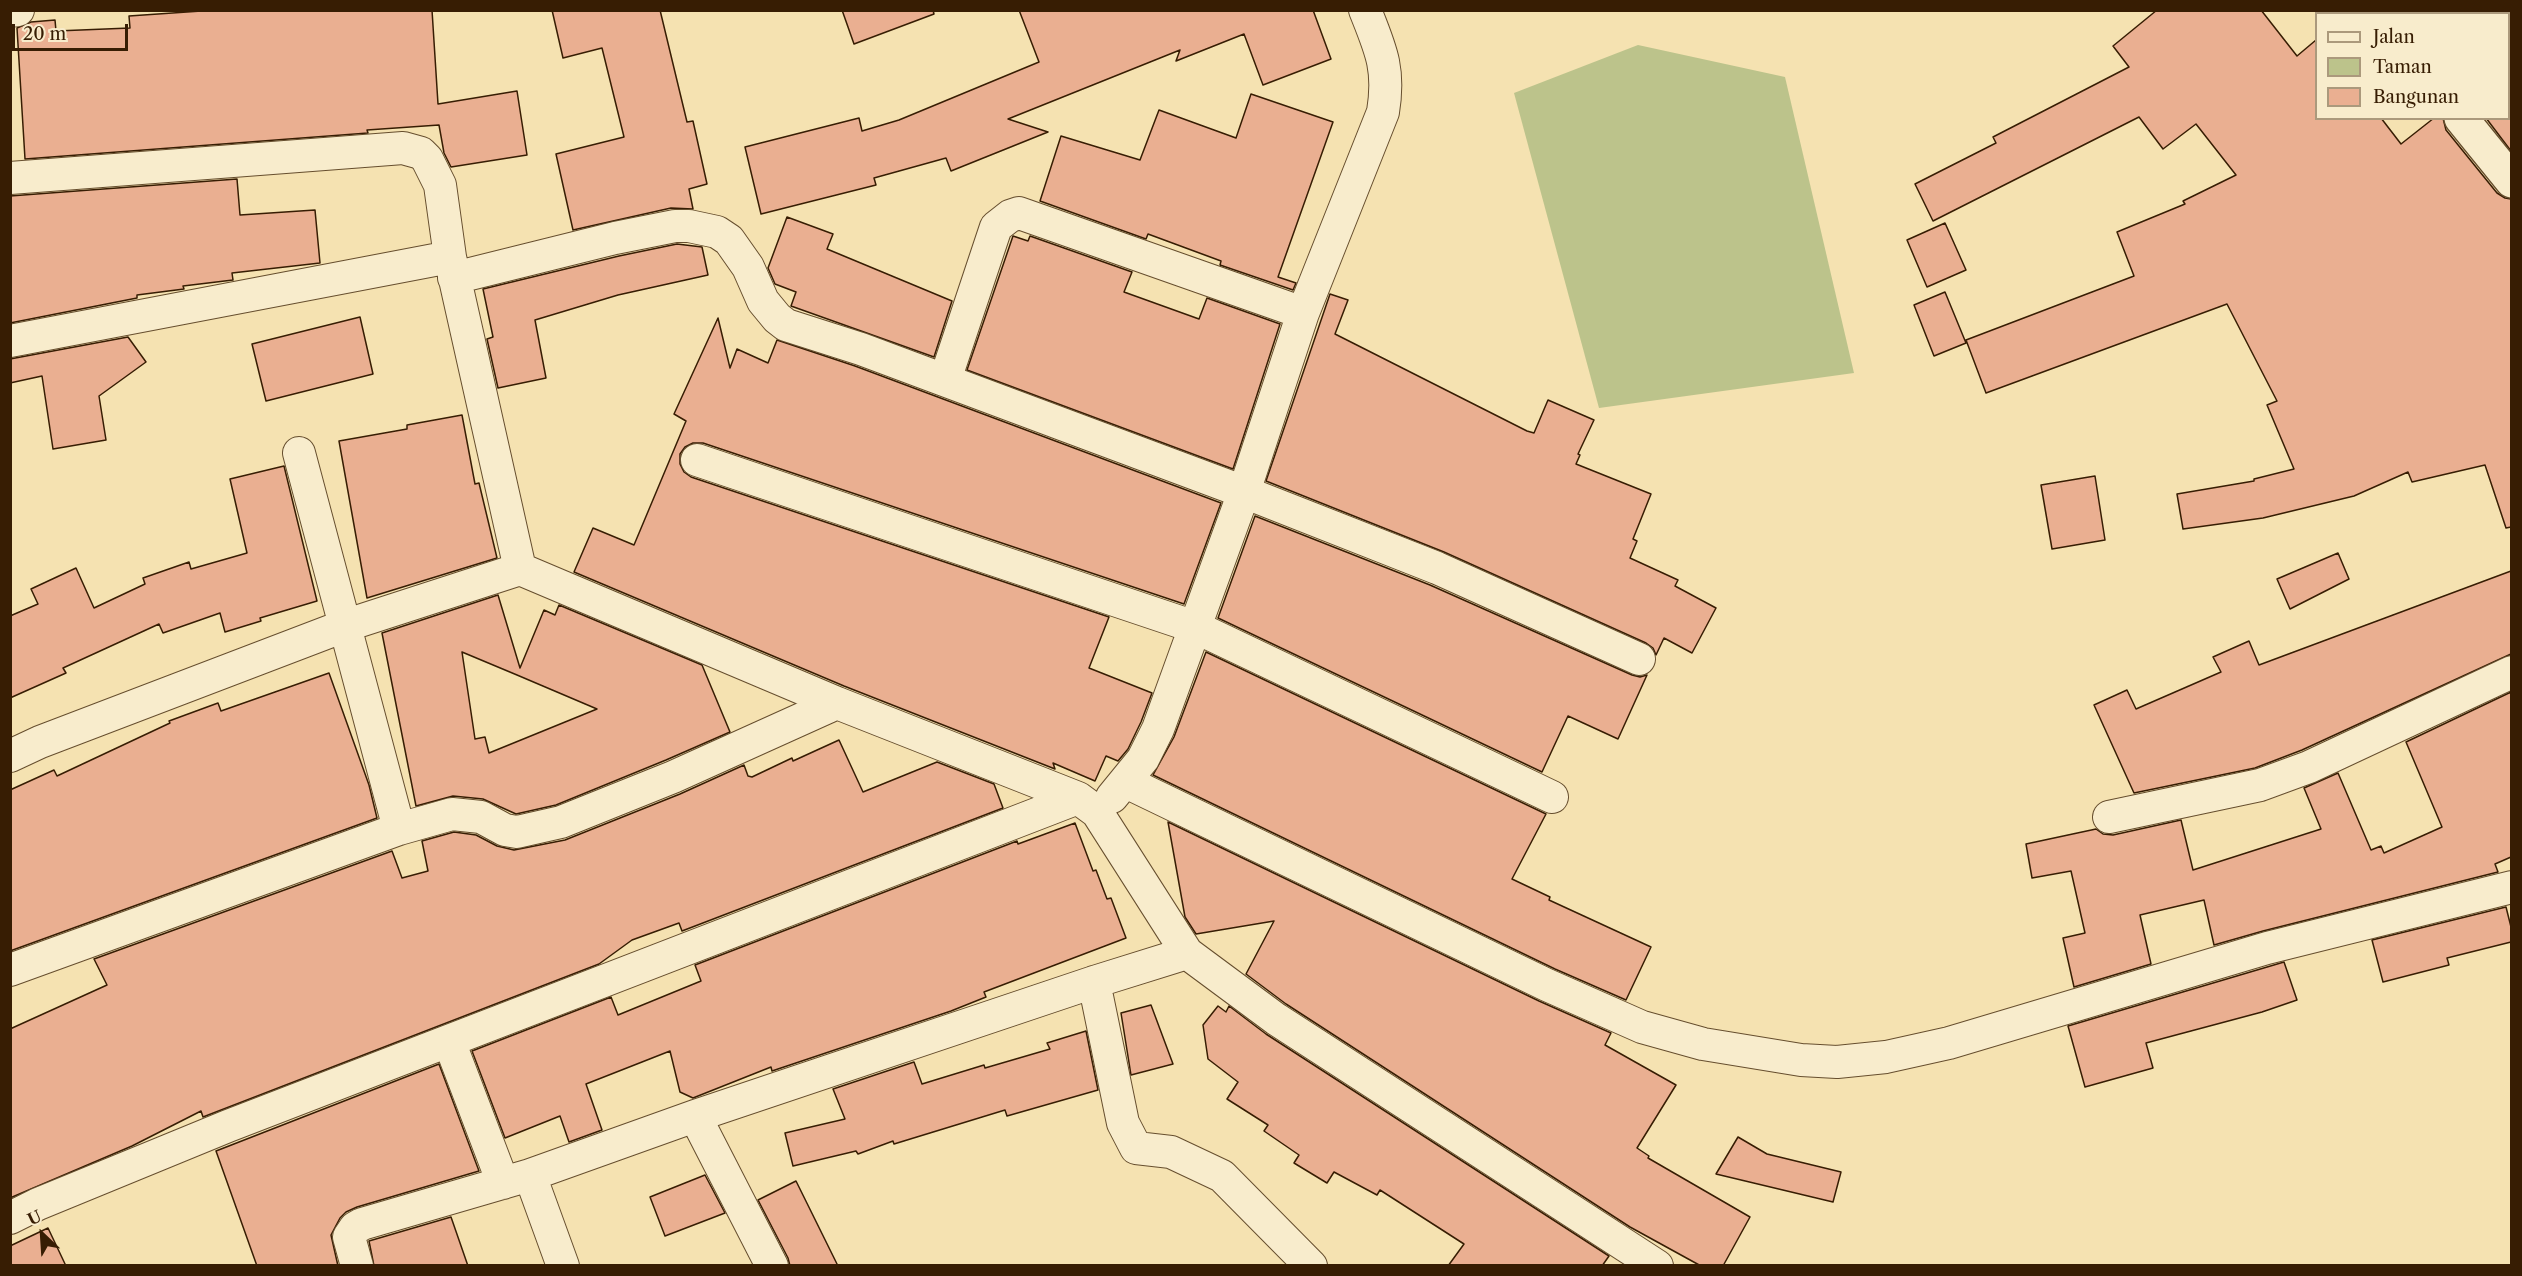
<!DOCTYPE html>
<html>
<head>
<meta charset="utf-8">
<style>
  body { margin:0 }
  #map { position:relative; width:2522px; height:1276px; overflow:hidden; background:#f5e2b1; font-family:"Libre Caslon Text",serif }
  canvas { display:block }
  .frame { position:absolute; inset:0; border:12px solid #371d03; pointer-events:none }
  .legend { position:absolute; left:2315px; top:12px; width:195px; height:108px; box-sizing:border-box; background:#f8eccc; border:2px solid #ab997c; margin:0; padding:8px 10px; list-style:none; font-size:18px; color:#371d03 }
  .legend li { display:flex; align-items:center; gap:12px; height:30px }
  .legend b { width:30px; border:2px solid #ab997c }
  .north { position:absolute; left:12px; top:1204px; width:60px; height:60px; -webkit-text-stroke:4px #f8eccc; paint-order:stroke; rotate:335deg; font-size:16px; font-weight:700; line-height:24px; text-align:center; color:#371d03 }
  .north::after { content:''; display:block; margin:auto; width:21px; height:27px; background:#371d03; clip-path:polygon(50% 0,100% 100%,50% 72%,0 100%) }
  .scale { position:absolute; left:12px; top:24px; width:116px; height:27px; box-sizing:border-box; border:3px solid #371d03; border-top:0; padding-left:8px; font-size:18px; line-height:21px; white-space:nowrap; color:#371d03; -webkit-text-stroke:4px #f8eccc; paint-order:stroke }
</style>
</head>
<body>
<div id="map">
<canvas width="2522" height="1276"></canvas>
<div class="frame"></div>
<ul class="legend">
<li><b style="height:8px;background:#f8eccc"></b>Jalan</li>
<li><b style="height:16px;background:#bcc38b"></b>Taman</li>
<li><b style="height:16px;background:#eaaf91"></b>Bangunan</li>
</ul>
<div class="north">U</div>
<div class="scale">20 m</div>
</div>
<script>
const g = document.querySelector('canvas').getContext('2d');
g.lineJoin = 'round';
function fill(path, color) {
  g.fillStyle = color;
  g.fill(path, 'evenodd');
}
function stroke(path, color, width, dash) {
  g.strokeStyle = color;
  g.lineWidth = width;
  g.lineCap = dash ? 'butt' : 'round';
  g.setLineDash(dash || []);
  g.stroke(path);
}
fill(new Path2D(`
  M 1638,45 L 1785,77 L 1854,373 L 1599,408 L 1514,93 Z`), '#bcc38b');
const water = new Path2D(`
  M 2408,11 L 2511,11 L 2511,117 L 2508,114 L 2508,14 L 2411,14 Z`);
fill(water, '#a0bcb6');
stroke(water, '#767c6e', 1.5);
const building = new Path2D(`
  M 216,10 L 432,10 L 438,104 L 517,91 L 527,155 L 451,167 L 444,153 L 439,125 L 367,130 L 368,133 L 25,159 L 17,28 L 31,22 L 55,20 L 56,31 L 130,28 L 129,16 Z
  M 552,10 L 660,10 L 687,122 L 693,121 L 707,184 L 689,189 L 693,209 L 671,208 L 573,230 L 556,154 L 624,137 L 602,48 L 563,58 Z
  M 842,10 L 933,10 L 934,14 L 854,44 Z
  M 1019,10 L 1313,10 L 1331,59 L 1263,85 L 1244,34 L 1176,61 L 1180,50 L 1008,119 L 1048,132 L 951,171 L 946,158 L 874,178 L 876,185 L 761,214 L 745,147 L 859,118 L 862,131 L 899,120 L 1039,62 Z
  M 2157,10 L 2261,10 L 2297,56 L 2316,40 L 2316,118 L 2381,118 L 2401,144 L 2434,118 L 2443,118 L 2446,130 L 2497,193 L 2505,198 L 2511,199 L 2511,527 L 2506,528 L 2485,465 L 2412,482 L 2408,472 L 2354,496 L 2263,518 L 2183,529 L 2177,494 L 2254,481 L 2254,479 L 2294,469 L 2267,405 L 2277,401 L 2227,304 L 1986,393 L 1966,340 L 2134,276 L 2117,232 L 2185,204 L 2183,201 L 2236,175 L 2196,124 L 2163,149 L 2139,117 L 1933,221 L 1915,184 L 1996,143 L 1993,137 L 2129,67 L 2113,46 Z
  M 1251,94 L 1333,122 L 1278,277 L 1296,283 L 1293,290 L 1220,265 L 1221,261 L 1148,234 L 1146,239 L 1040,201 L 1061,136 L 1140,160 L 1159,110 L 1236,138 Z
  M 2486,118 L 2511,118 L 2511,151 Z
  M 237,179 L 240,215 L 315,210 L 320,263 L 232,273 L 233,280 L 183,286 L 184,289 L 137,295 L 137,298 L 10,323 L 10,196 Z
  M 787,217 L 833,234 L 827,249 L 952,301 L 934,357 L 791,306 L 796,292 L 775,284 L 768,268 Z
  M 1945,223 L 1966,270 L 1927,287 L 1907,240 Z
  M 1013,236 L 1028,241 L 1030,236 L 1132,272 L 1124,292 L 1199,319 L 1207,298 L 1280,324 L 1233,469 L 967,370 Z
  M 677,244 L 702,247 L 708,275 L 618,295 L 535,320 L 546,378 L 498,388 L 487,339 L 493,337 L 483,289 L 619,256 Z
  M 1945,292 L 1966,343 L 1934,356 L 1914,305 Z
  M 1330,294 L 1348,300 L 1335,334 L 1527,431 L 1534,433 L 1548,400 L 1594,420 L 1578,454 L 1580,455 L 1576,464 L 1651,494 L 1633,539 L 1637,541 L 1630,558 L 1678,580 L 1675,586 L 1716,608 L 1692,653 L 1664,638 L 1656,655 L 1653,648 L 1646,643 L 1444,552 L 1266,481 Z
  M 360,317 L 373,374 L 266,401 L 252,344 Z
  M 718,318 L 730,368 L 737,349 L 768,363 L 777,340 L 855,366 L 1221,503 L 1184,604 L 703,443 L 693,443 L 685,447 L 680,454 L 680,464 L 684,472 L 691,477 L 1109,617 L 1089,668 L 1152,693 L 1141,722 L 1128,749 L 1118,761 L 1106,756 L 1095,781 L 1053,763 L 1055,769 L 844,686 L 574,572 L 593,528 L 634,545 L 686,421 L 674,414 Z
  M 128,337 L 146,362 L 99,396 L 106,440 L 53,449 L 42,376 L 10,383 L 10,359 Z
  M 462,415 L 475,484 L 479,483 L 497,558 L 367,598 L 339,441 L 407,429 L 407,425 Z
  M 284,466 L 317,601 L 260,618 L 261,621 L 225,632 L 220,613 L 163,633 L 159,624 L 63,668 L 66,673 L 10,698 L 10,616 L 38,604 L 31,589 L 76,568 L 94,608 L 145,584 L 143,578 L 189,562 L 191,569 L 247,553 L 230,479 Z
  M 2095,476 L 2105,540 L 2052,549 L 2041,485 Z
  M 1255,516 L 1430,585 L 1632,675 L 1640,677 L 1647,675 L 1618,739 L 1568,716 L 1542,772 L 1218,618 Z
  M 2338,553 L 2349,579 L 2290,609 L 2277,579 Z
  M 2511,571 L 2511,654 L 2302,750 L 2255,768 L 2134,793 L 2094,705 L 2127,690 L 2136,709 L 2221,672 L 2213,657 L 2249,641 L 2259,665 Z
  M 498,595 L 520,668 L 544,610 L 555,615 L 559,605 L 702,665 L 730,732 L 666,760 L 556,805 L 516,814 L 483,799 L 453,796 L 416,806 L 382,633 ZM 462,652 L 517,675 L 597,709 L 489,753 L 485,737 L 475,739 Z
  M 1206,652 L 1546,814 L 1512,879 L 1550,897 L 1549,900 L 1651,947 L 1626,1000 L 1555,969 L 1153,775 L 1174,737 Z
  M 329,673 L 369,785 L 377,818 L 10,951 L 10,790 L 54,770 L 57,776 L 170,723 L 169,721 L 218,703 L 221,711 Z
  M 2511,692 L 2511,857 L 2495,864 L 2498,872 L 2263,931 L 2214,945 L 2204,900 L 2140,915 L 2151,964 L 2074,987 L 2063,938 L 2085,933 L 2071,871 L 2032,878 L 2026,844 L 2096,829 L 2103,834 L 2113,835 L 2181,820 L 2193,870 L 2321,829 L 2304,788 L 2338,773 L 2371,850 L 2381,846 L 2384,853 L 2442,827 L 2406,742 Z
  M 839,740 L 863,792 L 937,762 L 994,784 L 1003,808 L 682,931 L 679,923 L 632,940 L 599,964 L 203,1117 L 201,1111 L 132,1146 L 10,1198 L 10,1029 L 107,985 L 94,959 L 392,851 L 402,878 L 428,871 L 422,841 L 454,832 L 476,835 L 497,846 L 514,850 L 565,840 L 680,794 L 744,765 L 748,776 L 752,777 L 792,758 L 793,761 Z
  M 1168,822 L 1539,1001 L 1611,1033 L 1605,1045 L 1676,1085 L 1637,1148 L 1649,1156 L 1648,1158 L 1750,1217 L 1723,1266 L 1701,1266 L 1630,1227 L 1286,1004 L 1246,974 L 1274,921 L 1196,934 L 1185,917 Z
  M 1075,823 L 1093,871 L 1096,870 L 1107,899 L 1111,898 L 1126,938 L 984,992 L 986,997 L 951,1011 L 772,1071 L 771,1067 L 693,1098 L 680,1092 L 670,1051 L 586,1084 L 602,1130 L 569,1142 L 560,1116 L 505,1138 L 472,1051 L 611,997 L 618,1015 L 701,981 L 695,965 L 1017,841 L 1018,844 Z
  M 2506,907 L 2511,927 L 2511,942 L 2447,958 L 2449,965 L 2383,982 L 2372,940 Z
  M 2284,962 L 2297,1000 L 2262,1012 L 2146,1043 L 2153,1068 L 2085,1087 L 2068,1026 Z
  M 1151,1005 L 1173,1064 L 1131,1075 L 1121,1013 Z
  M 1218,1006 L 1226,1012 L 1229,1006 L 1266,1034 L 1609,1256 L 1602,1266 L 1448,1266 L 1464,1244 L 1380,1190 L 1377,1195 L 1334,1172 L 1327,1183 L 1294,1163 L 1299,1155 L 1264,1131 L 1268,1125 L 1227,1099 L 1238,1082 L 1208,1059 L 1203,1025 Z
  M 1086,1031 L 1098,1090 L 1007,1116 L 1005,1110 L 894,1144 L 893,1141 L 858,1154 L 856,1151 L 793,1166 L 785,1133 L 845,1119 L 833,1089 L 914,1062 L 922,1084 L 984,1065 L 985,1068 L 1050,1049 L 1047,1043 Z
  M 439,1064 L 479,1171 L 357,1207 L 346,1212 L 340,1218 L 331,1235 L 338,1266 L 257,1266 L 216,1151 Z
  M 1738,1137 L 1767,1154 L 1841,1172 L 1833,1202 L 1716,1174 Z
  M 705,1175 L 725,1213 L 665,1236 L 650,1197 Z
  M 796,1181 L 838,1266 L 790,1266 L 788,1258 L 758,1200 Z
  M 451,1217 L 468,1266 L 374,1266 L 369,1241 Z
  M 48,1228 L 66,1266 L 10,1266 L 10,1246 Z`);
fill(building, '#eaaf91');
stroke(building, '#371d03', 1.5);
const minor = new Path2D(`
  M 10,11 L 18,10
  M 10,178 L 403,148 L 421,153 L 427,159 L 440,185 L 450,257 L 520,569
  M 454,278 L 615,238 L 675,226 L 689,226 L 717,232 L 729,240 L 748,267 L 763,301 L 777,318 L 786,325 L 861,349 L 1244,492 L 1437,568 L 1639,659
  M 10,341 L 450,257
  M 945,380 L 996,227 L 1010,216 L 1019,213 L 1303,313
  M 299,453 L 399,829
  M 697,460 L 1195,627 L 1552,797
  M 10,756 L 40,742 L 344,626 L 520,569 L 837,703 L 1078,798 L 1097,812 L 1187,953 L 1276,1019 L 1657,1266
  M 1126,782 L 1547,985 L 1642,1027 L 1703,1044 L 1801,1060 L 1837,1062 L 1886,1057 L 1949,1043 L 2267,948 L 2512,887
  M 1112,797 L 1143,759 L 1158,729 L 1244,492 L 1303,313 L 1383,112 C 1390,69 1381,50 1365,10
  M 2109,817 L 2260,785 L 2309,767 L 2512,672
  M 10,970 L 399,829 L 452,814 L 481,817 L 505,830 L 517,832 L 561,822 L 673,777 L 837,703
  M 1094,982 L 1123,1123 L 1136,1148 L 1171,1152 L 1222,1176 L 1311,1266
  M 449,1041 L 503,1183
  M 695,1116 L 772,1266
  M 530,1175 L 563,1266
  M 10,1218 L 38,1204 L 228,1126 L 1078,798
  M 357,1266 L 349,1237 L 355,1228 L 362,1224 L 530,1175 L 695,1116 L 1094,982 L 1187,953`);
const tertiary = new Path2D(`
  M 2349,10 L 2352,14
  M 2461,118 L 2512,181`);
stroke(minor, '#664e2e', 34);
stroke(tertiary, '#664e2e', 36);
stroke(minor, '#f8eccc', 32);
stroke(tertiary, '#f8eccc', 33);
</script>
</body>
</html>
